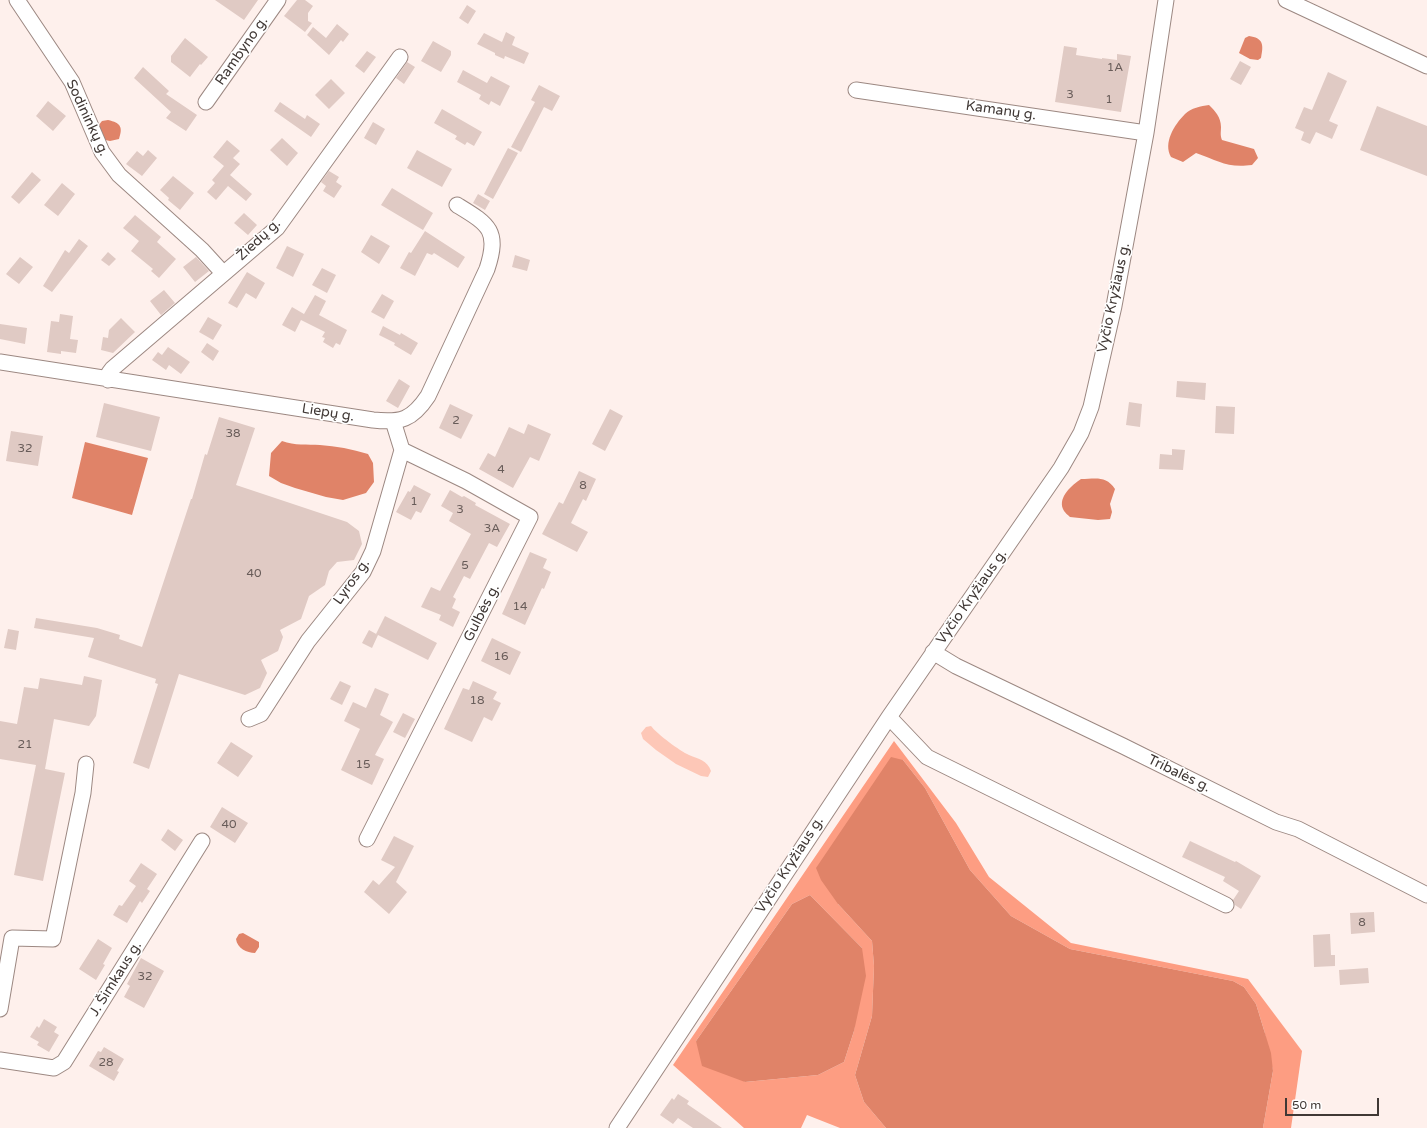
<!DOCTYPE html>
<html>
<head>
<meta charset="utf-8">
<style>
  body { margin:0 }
  #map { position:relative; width:1427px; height:1128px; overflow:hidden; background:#fef0ec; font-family:"Varela Round",sans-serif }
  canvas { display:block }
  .scale { position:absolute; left:1285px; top:1098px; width:94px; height:18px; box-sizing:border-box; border:2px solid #403835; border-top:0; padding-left:5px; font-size:12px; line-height:14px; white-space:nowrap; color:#403835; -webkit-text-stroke:3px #fff; paint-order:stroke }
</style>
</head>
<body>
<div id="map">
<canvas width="1427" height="1128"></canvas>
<div class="scale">50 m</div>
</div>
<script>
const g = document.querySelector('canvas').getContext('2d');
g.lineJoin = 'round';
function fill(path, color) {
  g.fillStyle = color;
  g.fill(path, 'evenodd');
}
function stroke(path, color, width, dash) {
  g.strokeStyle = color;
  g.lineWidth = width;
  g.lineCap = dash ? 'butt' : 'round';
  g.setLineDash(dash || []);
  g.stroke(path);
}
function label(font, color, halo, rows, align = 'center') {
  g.font = font + ' "Varela Round",sans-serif';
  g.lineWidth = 3.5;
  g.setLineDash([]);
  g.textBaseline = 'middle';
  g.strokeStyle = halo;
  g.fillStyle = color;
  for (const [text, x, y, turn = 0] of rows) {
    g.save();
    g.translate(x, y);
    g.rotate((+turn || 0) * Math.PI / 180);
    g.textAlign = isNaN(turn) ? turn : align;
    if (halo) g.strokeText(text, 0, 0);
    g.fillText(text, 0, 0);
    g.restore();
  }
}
fill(new Path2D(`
  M 651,726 C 657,734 680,751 689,755 C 699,759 707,760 711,771 L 708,777 L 701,776 L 676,764 L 656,750 L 643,739 L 641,733 L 646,727 Z`), '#fdc7b7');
fill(new Path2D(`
  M 894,741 L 956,823 L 989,877 L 1071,943 L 1248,979 L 1302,1051 L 1291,1128 L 1263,1128 L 1273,1071 L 1264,1030 L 1256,1004 L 1244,987 L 1233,981 L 1070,949 L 1011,916 L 970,870 L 925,788 L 903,760 L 838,904 L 872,941 L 874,966 L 872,1016 L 855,1075 L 864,1102 L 886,1128 L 840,1128 L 807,1115 L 801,1128 L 744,1128 L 673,1065 ZM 810,895 L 862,948 L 854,1031 L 844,1062 L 818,1075 L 745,1082 L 696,1041 L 792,904 Z`), '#fd9d82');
fill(new Path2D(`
  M 1249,36 C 1263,38 1264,44 1261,58 L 1258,60 L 1250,59 L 1239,53 L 1245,38 Z
  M 1209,105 C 1215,111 1221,117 1221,127 C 1221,132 1220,135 1222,140 L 1254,149 L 1258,158 L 1252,165 C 1226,168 1219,161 1196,153 L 1183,162 L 1171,157 C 1163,143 1174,125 1185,114 C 1191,108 1201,106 1209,105 Z
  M 108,120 C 121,123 123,127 119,139 L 110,141 L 101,139 L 98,126 L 102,121 Z
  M 282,441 C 295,446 307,444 320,445 C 336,446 352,449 368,454 L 373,463 L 374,482 L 366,493 L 343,500 L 326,497 L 295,488 L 281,483 L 269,476 L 271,453 Z
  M 85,442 L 148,458 L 132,515 L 72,498 Z
  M 1081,479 C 1095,479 1106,475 1115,489 L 1110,504 L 1112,512 L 1110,519 L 1098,520 L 1070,517 C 1068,515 1064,512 1063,509 C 1058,497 1072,485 1081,479 Z
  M 891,757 L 903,760 L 925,788 L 970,870 L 1011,916 L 1070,949 L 1233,981 L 1244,987 L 1256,1004 L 1271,1053 L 1273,1071 L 1263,1128 L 886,1128 L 864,1102 L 855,1075 L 872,1016 L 874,966 L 872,941 L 838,904 L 821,880 L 816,868 Z
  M 810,895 L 862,948 L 866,976 L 854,1031 L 844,1062 L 818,1075 L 745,1082 L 702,1066 L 696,1041 L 792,904 Z
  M 243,933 L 259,942 L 259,947 L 255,953 C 247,953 237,948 236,939 L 239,934 Z`), '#e08368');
fill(new Path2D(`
  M 215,0 L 258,0 L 244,20 Z
  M 297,0 L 305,0 L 313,6 L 308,13 L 308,21 L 312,23 L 305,32 L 284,16 Z
  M 467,5 L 476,11 L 468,24 L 459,18 Z
  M 337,24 L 349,34 L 343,42 L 341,40 L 329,55 L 307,35 L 313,27 L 326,38 Z
  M 506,32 L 515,37 L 512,45 L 529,53 L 524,64 L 505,56 L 504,59 L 495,55 L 495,53 L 477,44 L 484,33 L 502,42 Z
  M 185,38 L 208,57 L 201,65 L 200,64 L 190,77 L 171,62 L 171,56 Z
  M 433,41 L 451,51 L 451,55 L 441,72 L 421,61 Z
  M 1064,46 L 1077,48 L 1076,55 L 1102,59 L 1102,58 L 1117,60 L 1117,54 L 1131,56 L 1121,112 L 1055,102 Z
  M 367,51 L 376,57 L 364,73 L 355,66 Z
  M 1240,61 L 1251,67 L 1241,85 L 1230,79 Z
  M 407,62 L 415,67 L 404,84 L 396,78 Z
  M 143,67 L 169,91 L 166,94 L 197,115 L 186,131 L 166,118 L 171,112 L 134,78 Z
  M 463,70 L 487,83 L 491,76 L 510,86 L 500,106 L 491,101 L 489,105 L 479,99 L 481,95 L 457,82 Z
  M 1328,72 L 1347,81 L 1329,121 L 1338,125 L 1332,139 L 1316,132 L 1310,144 L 1301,140 L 1304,132 L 1295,128 L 1304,107 L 1312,110 Z
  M 331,79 L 345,93 L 329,109 L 315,95 Z
  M 539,85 L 560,96 L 552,111 L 544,107 L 521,152 L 511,147 L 535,102 L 531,100 Z
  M 48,101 L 66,116 L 53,131 L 36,116 Z
  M 280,102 L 305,119 L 307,115 L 320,124 L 311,137 L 274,111 Z
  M 1377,106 L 1427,126 L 1427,176 L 1360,150 Z
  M 442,109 L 482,132 L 474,146 L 467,142 L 465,145 L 455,139 L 457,136 L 434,123 Z
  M 373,122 L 385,129 L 376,145 L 364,138 Z
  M 282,138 L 298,153 L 287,166 L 270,150 Z
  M 227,140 L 240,151 L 233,158 L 240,164 L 230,175 L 252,194 L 246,201 L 228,186 L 216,200 L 207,192 L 215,183 L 212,180 L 224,166 L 213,157 Z
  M 508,148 L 518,153 L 493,199 L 484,194 Z
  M 148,150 L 157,158 L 142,176 L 126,164 L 137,151 L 143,156 Z
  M 417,150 L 452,169 L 442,187 L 407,168 Z
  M 329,171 L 339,177 L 336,182 L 342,186 L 334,198 L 323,191 L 326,186 L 321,182 Z
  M 32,172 L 41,180 L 19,204 L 11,197 Z
  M 173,176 L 194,193 L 180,210 L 168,200 L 169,198 L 160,190 Z
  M 62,183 L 75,194 L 58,216 L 44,205 Z
  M 392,188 L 433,213 L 423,230 L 381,205 Z
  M 478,194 L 490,201 L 485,210 L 473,203 Z
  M 244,213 L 257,225 L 248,235 L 234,223 Z
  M 135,215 L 161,237 L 157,242 L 176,259 L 159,278 L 151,271 L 153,269 L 131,251 L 139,241 L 123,228 Z
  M 425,231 L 465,257 L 458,268 L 434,253 L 432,255 L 427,253 L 415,276 L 400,268 L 409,252 L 411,253 Z
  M 371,235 L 390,246 L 379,264 L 361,252 Z
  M 79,239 L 88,246 L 52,292 L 43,286 L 65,250 L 69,253 Z
  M 287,246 L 304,254 L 293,277 L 276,268 Z
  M 108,252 L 116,259 L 109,266 L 101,260 Z
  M 515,255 L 530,260 L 527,271 L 512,267 Z
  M 20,257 L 33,267 L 19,284 L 6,274 Z
  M 196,257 L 209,271 L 195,282 L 183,267 Z
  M 322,268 L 336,275 L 327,293 L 312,285 Z
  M 247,272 L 265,283 L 256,299 L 246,293 L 237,308 L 228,303 Z
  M 164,290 L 175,303 L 161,315 L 150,301 Z
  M 382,294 L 394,301 L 384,319 L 371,312 Z
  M 315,295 L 326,301 L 319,315 L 347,330 L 340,345 L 336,343 L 333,348 L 323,342 L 325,338 L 322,337 L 325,332 L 301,320 L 295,332 L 282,325 L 292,307 L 304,314 Z
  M 60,314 L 73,316 L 70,339 L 78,340 L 76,353 L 61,351 L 61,354 L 47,352 L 51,321 L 59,322 Z
  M 208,317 L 222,325 L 213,340 L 199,332 Z
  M 121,318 L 135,332 L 113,353 L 101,350 L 103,337 L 108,338 L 109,330 Z
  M 0,324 L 27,328 L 25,344 L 0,339 Z
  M 383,326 L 400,335 L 401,333 L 418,343 L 411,355 L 394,345 L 395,343 L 379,335 Z
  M 207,343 L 219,351 L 213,361 L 201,352 Z
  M 168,347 L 190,362 L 181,374 L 169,365 L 166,370 L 152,360 L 158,352 L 162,355 Z
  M 399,379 L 410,386 L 398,408 L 386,401 Z
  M 1177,381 L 1206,383 L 1205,400 L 1176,397 Z
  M 1129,402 L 1142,404 L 1140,427 L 1126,425 Z
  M 104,403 L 160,417 L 151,451 L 96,437 Z
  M 450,404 L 473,415 L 461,439 L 439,428 Z
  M 1216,406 L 1235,407 L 1234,434 L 1215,433 Z
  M 610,409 L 623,416 L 605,451 L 592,444 Z
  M 219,417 L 255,428 L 236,485 L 347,522 L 359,531 L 362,544 L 354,560 L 337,562 L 329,571 L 325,585 L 309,596 L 301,619 L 280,630 L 283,637 L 278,651 L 261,660 L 267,673 L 260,688 L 245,695 L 179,674 L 149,769 L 133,763 L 158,684 L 155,683 L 156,679 L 88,657 L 94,638 L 34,628 L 36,618 L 97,628 L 120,635 L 119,639 L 142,647 L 191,499 L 192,499 L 205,454 L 207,455 Z
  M 528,424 L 551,434 L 539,461 L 530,457 L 513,488 L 479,469 L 488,453 L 495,457 L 509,427 L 524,434 Z
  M 11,431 L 43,436 L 38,466 L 6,461 Z
  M 1172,449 L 1185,450 L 1183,470 L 1159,469 L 1160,454 L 1172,455 Z
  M 579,471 L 596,479 L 586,501 L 583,499 L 571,523 L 588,532 L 577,552 L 542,534 L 559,502 L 563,504 Z
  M 414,485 L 431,494 L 421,513 L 416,511 L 411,520 L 396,512 L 408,491 L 410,492 Z
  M 450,490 L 462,497 L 464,496 L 476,503 L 475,505 L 510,524 L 497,547 L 489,543 L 470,579 L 464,576 L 453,597 L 456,599 L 452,608 L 460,612 L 453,627 L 439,620 L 441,615 L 421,607 L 431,587 L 440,591 L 471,534 L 449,521 L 453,513 L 441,506 Z
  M 530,552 L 547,559 L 543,568 L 551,572 L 544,589 L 542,588 L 525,625 L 502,614 Z
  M 385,616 L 437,643 L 428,660 L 376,634 Z
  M 8,629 L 19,631 L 16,650 L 4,648 Z
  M 369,630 L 378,635 L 372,648 L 362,643 Z
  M 492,638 L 521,652 L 510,675 L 481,661 Z
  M 84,676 L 102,680 L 96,716 L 89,726 L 54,719 L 45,769 L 65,773 L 43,881 L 14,875 L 36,765 L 0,759 L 0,721 L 17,724 L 24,687 L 38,689 L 40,678 L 82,685 Z
  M 340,681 L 351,686 L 342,705 L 330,699 Z
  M 473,681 L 497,692 L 493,699 L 501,703 L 492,721 L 484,717 L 472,742 L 444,729 L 463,688 L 469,690 Z
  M 375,688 L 389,694 L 380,715 L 393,722 L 375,755 L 384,759 L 372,785 L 341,770 L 360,729 L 344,721 L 353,702 L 366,708 Z
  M 403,713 L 415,719 L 405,738 L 393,732 Z
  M 231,742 L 253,756 L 238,777 L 217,763 Z
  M 222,807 L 248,823 L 235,843 L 210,827 Z
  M 168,829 L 183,840 L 175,851 L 161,840 Z
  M 394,836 L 414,846 L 396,882 L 407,892 L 389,914 L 364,892 L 373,880 L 379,885 L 395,867 L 381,860 Z
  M 1190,841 L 1235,862 L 1236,861 L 1261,876 L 1241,909 L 1235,905 L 1233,900 L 1239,891 L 1223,881 L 1225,877 L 1182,857 Z
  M 141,863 L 157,874 L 147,889 L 150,891 L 142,903 L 140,901 L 127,923 L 113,915 L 119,905 L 122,906 L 136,886 L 129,881 Z
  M 1374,912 L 1375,932 L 1351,934 L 1350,913 Z
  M 1330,934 L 1331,955 L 1335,955 L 1335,966 L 1314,967 L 1313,935 Z
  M 98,939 L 112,948 L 103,964 L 105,965 L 96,980 L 79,969 Z
  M 141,958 L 164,971 L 144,1008 L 124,997 L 130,986 L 127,984 Z
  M 1368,968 L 1369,983 L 1340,985 L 1339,970 Z
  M 44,1019 L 57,1027 L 54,1032 L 59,1035 L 49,1052 L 37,1045 L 39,1042 L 30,1037 L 37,1026 L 39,1028 Z
  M 104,1047 L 124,1059 L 117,1071 L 119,1072 L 114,1081 L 89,1066 L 98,1051 L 101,1052 Z
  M 678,1094 L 689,1101 L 687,1104 L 722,1128 L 693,1128 L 678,1118 L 673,1124 L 660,1115 L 672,1098 L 674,1100 Z`), '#e0cac4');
const minor = new Path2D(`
  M 17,0 L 72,82 L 102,152 L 119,175 L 202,250 L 223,273
  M 1286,0 L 1427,66
  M 856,90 L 1146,133
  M 206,102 L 278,0
  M 0,362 L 373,420 C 401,423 412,420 428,396 L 487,269 C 500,230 488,224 457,205
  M 108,380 L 109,373 L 112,369 L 277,228 L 400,57
  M 933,652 L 956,666 L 1123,746 L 1276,822 L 1298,829 L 1427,895
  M 889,717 L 927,757 L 1226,905
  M 249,719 L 261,714 L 308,641 L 363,572 L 373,551 L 402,450 L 393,421
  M 367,839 L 530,517 L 466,481 L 402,450
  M 0,1009 L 12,938 L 53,939 L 83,793 L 86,764
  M 0,1060 L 54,1068 L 64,1062 L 202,841
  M 617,1128 L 889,717 L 1061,468 L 1081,433 L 1091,407 L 1114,306 L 1146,133 L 1166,0`);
stroke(minor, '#9c8882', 17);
stroke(minor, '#fff', 15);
label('12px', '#685c59', null, [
  ["1A",1115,68],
  ["3",1070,95],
  ["1",1109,100],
  ["2",456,421],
  ["38",233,434],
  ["32",25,449],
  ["4",501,470],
  ["8",583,486],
  ["1",414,502],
  ["3",460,510],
  ["3A",492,529],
  ["5",465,566],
  ["40",254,574],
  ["14",520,607],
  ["16",501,657],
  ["18",477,701],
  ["21",25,745],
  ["15",363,765],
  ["40",229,825],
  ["8",1362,923],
  ["32",145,977],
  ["28",106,1063]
]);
label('14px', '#403835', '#fff', [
  ["Rambyno g.",242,51,-55],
  ["Kamanų g.",1001,111,8],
  ["Sodininkų g.",87,118,65],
  ["Žiedų g.",259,240,-43],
  ["Vyčio Kryžiaus g.",1114,298,-78],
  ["Liepų g.",328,413,9],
  ["Lyros g.",352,582,-55],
  ["Vyčio Kryžiaus g.",972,597,-55],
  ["Gulbės g.",482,613,-63],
  ["Tribalės g.",1179,774,26],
  ["Vyčio Kryžiaus g.",790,865,-57],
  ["J. Šimkaus g.",116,979,-58]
]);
</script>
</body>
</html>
